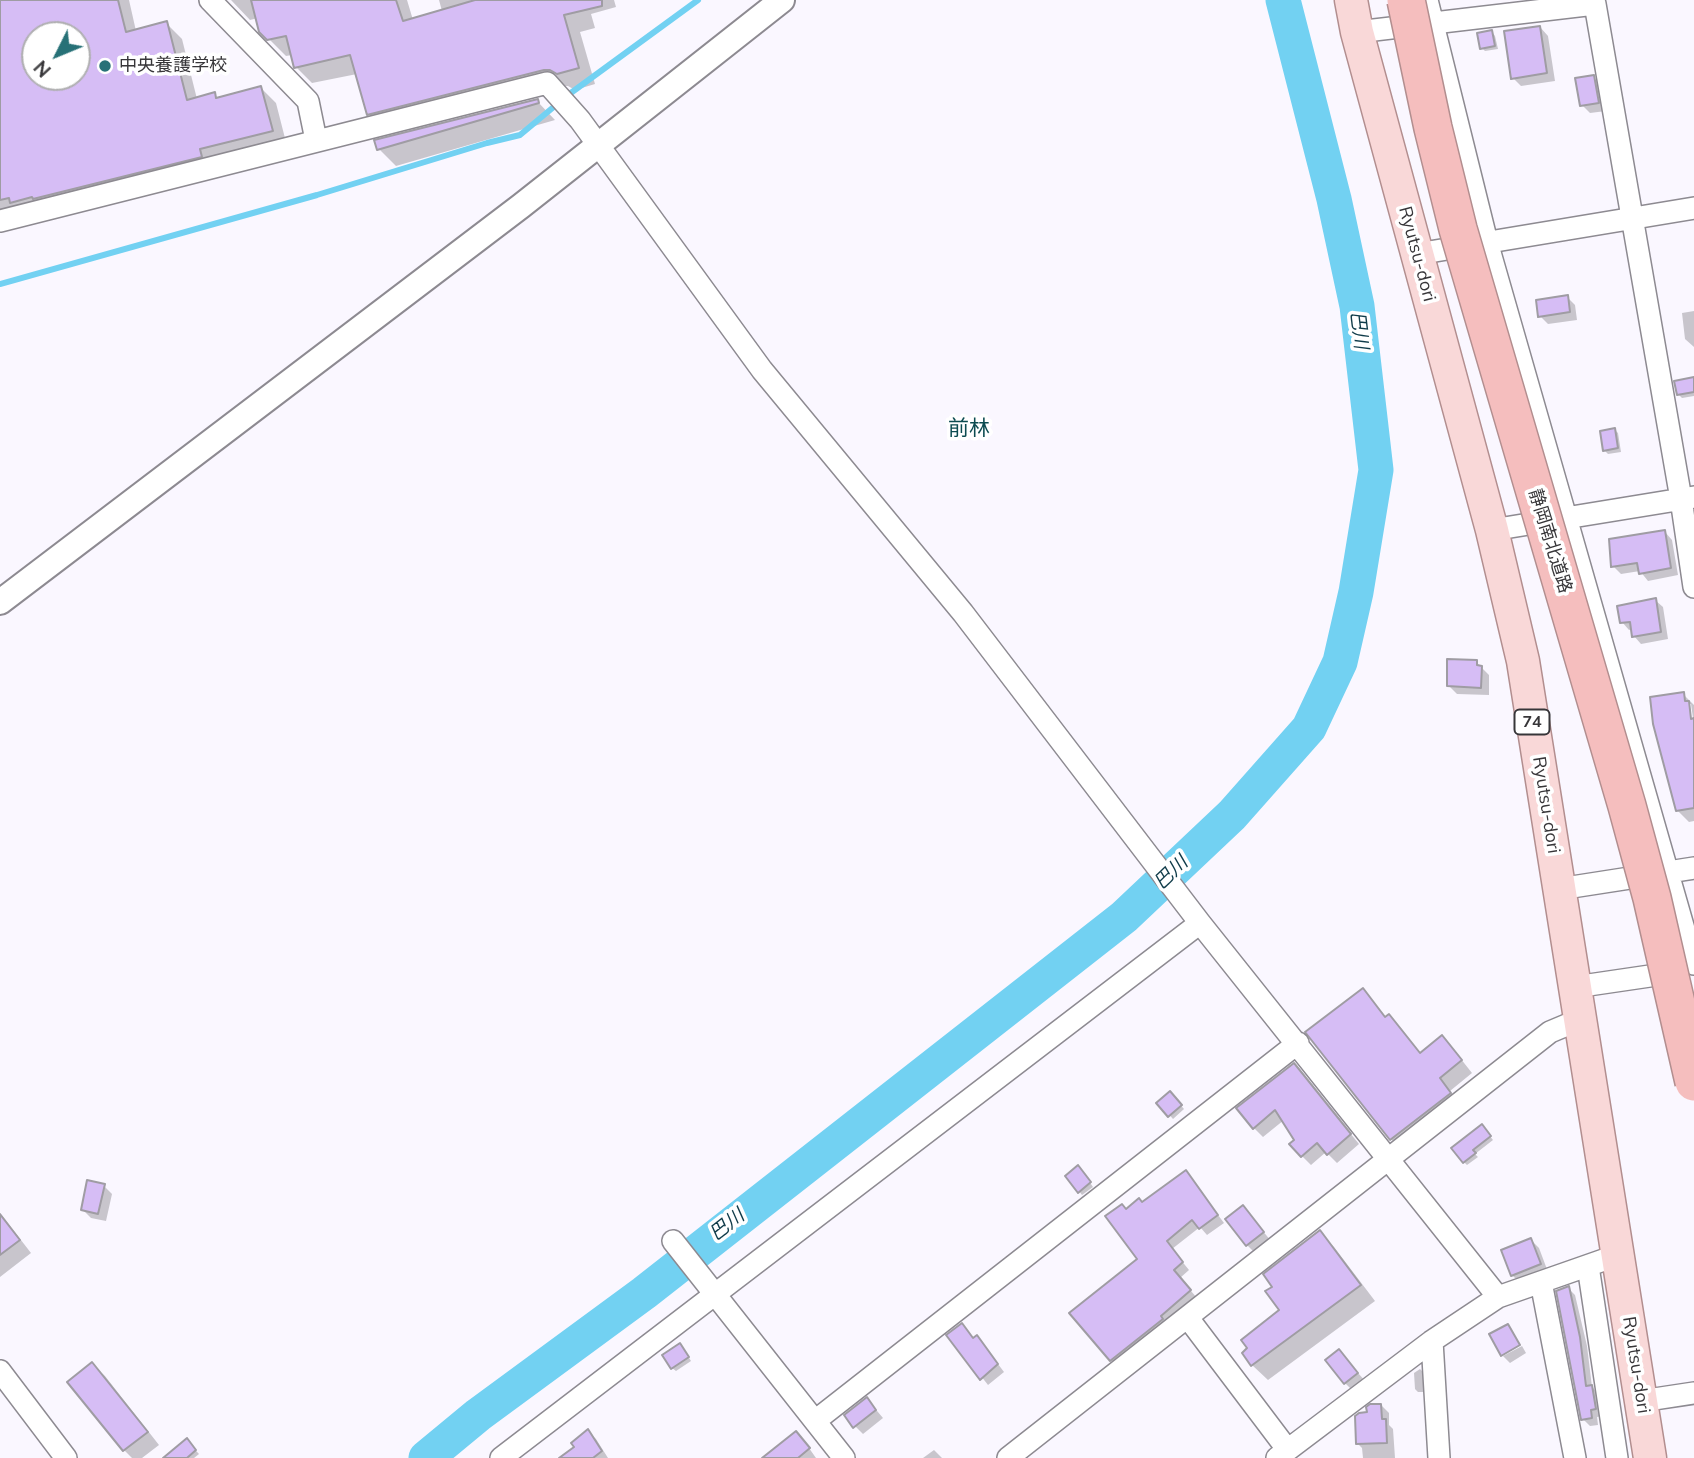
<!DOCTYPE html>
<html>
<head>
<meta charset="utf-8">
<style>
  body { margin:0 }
  #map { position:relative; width:1694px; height:1458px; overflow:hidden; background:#faf7ff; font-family:Mulish,sans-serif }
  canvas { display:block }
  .north { position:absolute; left:21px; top:21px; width:70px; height:70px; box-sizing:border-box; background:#fff; border:2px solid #afafb0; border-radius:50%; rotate:227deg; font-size:19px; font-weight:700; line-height:28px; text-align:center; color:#373639 }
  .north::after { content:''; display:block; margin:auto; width:24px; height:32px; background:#277177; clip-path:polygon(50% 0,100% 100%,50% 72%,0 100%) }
</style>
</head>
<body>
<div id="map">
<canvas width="1694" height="1458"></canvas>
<div class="north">N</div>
</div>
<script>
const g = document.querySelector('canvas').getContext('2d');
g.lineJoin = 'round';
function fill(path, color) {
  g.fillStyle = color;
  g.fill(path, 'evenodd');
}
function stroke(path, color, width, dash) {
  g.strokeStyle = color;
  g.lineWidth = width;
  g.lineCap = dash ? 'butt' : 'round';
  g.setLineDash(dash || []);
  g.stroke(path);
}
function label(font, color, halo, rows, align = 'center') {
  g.font = font + ' Mulish,"Noto Sans JP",sans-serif';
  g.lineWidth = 7;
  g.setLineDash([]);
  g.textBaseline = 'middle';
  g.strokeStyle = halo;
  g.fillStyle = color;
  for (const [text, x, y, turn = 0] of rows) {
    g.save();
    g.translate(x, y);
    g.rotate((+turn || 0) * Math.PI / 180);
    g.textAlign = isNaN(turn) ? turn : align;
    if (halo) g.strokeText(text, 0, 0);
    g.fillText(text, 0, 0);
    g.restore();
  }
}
fill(new Path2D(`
  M 0,0 L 129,0 L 136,31 L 166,23 L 182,39 L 197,99 L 214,94 L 219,99 L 261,88 L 276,103 L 287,146 L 0,218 ZM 35,35 L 77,35 L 77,77 L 35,77 Z
  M 231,0 L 407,0 L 413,20 L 442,11 L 439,0 L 614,0 L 616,7 L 591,14 L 595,28 L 580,32 L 595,84 L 575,90 L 568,86 L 561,86 L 385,131 L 369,114 L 357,74 L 312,83 L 296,67 L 292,55 L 286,56 L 261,31 L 258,18 L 250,20 Z
  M 1540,27 L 1548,36 L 1555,81 L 1521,86 L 1513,78 Z
  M 1492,32 L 1495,36 L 1498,49 L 1485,51 L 1482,48 Z
  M 1593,77 L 1601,85 L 1606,111 L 1590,113 L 1582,105 Z
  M 537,101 L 555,120 L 396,166 L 379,149 Z
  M 1567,297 L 1575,305 L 1577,320 L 1548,324 L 1540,316 Z
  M 1694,311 L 1694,347 L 1685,339 L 1682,313 Z
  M 1694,379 L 1694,396 L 1682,398 L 1678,394 Z
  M 1615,430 L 1618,433 L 1621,452 L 1608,454 L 1604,450 Z
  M 1665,532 L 1672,540 L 1678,575 L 1648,581 L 1640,571 L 1621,574 L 1613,566 Z
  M 1655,600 L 1663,607 L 1668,639 L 1641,644 L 1634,636 L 1633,629 L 1629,630 L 1622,622 Z
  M 1476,662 L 1489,675 L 1489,695 L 1457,694 L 1449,686 Z
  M 1683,694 L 1694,705 L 1694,725 L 1691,704 L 1688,704 L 1691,727 L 1694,727 L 1694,821 L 1689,822 L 1677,810 Z
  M 1363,990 L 1387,1018 L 1389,1016 L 1401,1028 L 1421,1054 L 1453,1049 L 1472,1073 L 1450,1091 L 1461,1105 L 1403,1151 L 1391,1139 Z
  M 1294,1065 L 1359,1144 L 1337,1163 L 1326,1152 L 1311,1165 L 1302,1156 L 1296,1140 L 1284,1120 L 1263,1137 L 1254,1128 Z
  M 1170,1093 L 1184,1109 L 1173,1119 L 1159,1103 Z
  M 1485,1130 L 1493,1140 L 1475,1154 L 1478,1157 L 1467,1165 L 1464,1162 Z
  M 1082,1171 L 1093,1187 L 1082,1195 L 1079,1191 Z
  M 1186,1172 L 1224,1223 L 1207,1235 L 1200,1227 L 1172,1249 L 1189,1270 L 1180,1278 L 1197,1298 L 1118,1367 L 1111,1360 L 1140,1260 L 1126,1211 L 1142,1204 Z
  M 104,1186 L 112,1194 L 106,1221 L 91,1218 L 83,1210 Z
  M 1243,1207 L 1271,1241 L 1255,1253 L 1247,1245 Z
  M 0,1213 L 31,1253 L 0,1277 Z
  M 1319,1232 L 1334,1247 L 1375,1301 L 1268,1380 L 1252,1365 L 1282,1311 L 1274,1287 Z
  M 1531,1240 L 1539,1248 L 1548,1272 L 1520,1283 L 1512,1275 Z
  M 1568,1288 L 1575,1295 L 1587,1346 L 1592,1387 L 1599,1394 L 1602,1416 L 1597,1417 L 1598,1425 L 1590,1426 L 1583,1419 Z
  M 962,1325 L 974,1339 L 983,1344 L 1004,1372 L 988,1385 L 949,1335 Z
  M 1522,1346 L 1526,1353 L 1510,1363 L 1503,1356 Z
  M 683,1348 L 691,1361 L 676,1371 L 672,1368 Z
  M 1339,1351 L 1365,1381 L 1353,1391 L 1345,1383 Z
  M 92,1364 L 105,1376 L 159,1445 L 142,1458 L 132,1458 L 124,1450 Z
  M 1420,1369 L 1423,1372 L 1424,1392 L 1418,1392 L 1415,1389 L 1414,1373 Z
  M 867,1399 L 883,1418 L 863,1434 L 855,1426 Z
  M 1381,1405 L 1389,1413 L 1389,1425 L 1393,1429 L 1395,1458 L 1363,1458 L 1362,1448 L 1358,1444 L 1368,1414 Z
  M 588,1432 L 596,1439 L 608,1458 L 573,1458 L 576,1447 Z
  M 187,1441 L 199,1454 L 194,1458 L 176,1458 Z
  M 804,1441 L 816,1458 L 780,1458 Z
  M 934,1450 L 942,1458 L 923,1458 Z`), '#0003');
stroke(new Path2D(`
  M 0,284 L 317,195 L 487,143 L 520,135 L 568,95 L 698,0`), '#72d1f2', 6);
stroke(new Path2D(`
  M 426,1458 L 478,1415 L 644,1293 L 1124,917 L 1232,815 L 1309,728 L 1340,662 L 1356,592 L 1376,470 L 1357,306 L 1334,199 L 1283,0`), '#72d1f2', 35);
const building = new Path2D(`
  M 0,0 L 118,0 L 126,32 L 167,21 L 187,100 L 215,92 L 216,98 L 261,86 L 273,131 L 200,149 L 202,157 L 33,199 L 32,197 L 10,203 L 9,198 L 0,200 ZM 35,35 L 77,35 L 77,77 L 35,77 Z
  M 251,0 L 396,0 L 403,21 L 475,0 L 602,0 L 602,6 L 564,15 L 579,68 L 557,74 L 550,70 L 544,70 L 367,115 L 350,55 L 294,68 L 286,36 L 267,40 L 259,32 Z
  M 1540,26 L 1547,73 L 1511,79 L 1504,31 Z
  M 1492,30 L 1495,46 L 1480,49 L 1477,33 Z
  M 1594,75 L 1599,103 L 1580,106 L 1575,78 Z
  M 538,99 L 539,103 L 377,150 L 374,140 Z
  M 1568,295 L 1570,312 L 1538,317 L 1536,300 Z
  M 1694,377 L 1694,392 L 1677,395 L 1674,381 Z
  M 1615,428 L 1618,448 L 1603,451 L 1600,431 Z
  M 1665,530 L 1671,568 L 1639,574 L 1637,563 L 1611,567 L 1609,539 Z
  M 1656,598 L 1661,632 L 1632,637 L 1630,622 L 1620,623 L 1617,606 Z
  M 1447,659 L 1477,660 L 1477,665 L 1482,666 L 1481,688 L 1447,686 Z
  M 1684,692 L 1685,701 L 1689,701 L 1691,719 L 1694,718 L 1694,808 L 1676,811 L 1653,724 L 1650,697 Z
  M 1363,988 L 1385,1017 L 1389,1014 L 1420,1053 L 1442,1035 L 1462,1060 L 1440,1078 L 1451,1093 L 1390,1140 L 1305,1032 Z
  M 1294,1063 L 1351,1134 L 1327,1155 L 1317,1143 L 1301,1157 L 1289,1144 L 1294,1140 L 1275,1110 L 1253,1129 L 1236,1108 Z
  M 1170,1091 L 1182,1105 L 1168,1117 L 1156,1103 Z
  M 1482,1124 L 1491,1136 L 1473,1150 L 1476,1153 L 1463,1163 L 1451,1148 Z
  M 1078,1165 L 1091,1182 L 1078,1193 L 1065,1176 Z
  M 1186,1170 L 1218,1215 L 1199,1229 L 1192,1220 L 1167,1241 L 1183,1262 L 1174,1270 L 1191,1290 L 1161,1316 L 1163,1319 L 1110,1361 L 1069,1313 L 1137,1259 L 1105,1216 L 1122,1204 L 1126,1209 L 1139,1198 L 1142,1202 Z
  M 87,1180 L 105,1184 L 98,1214 L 81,1210 Z
  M 1243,1205 L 1264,1232 L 1246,1246 L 1225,1219 Z
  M 0,1214 L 20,1240 L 0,1255 Z
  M 1320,1230 L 1361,1285 L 1251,1366 L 1242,1353 L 1247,1348 L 1241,1340 L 1279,1310 L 1265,1291 L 1272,1287 L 1263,1274 Z
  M 1531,1238 L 1541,1264 L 1511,1276 L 1501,1250 Z
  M 1569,1286 L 1580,1337 L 1586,1386 L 1592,1385 L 1596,1409 L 1591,1410 L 1592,1418 L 1581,1420 L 1556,1291 Z
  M 962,1323 L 973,1338 L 977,1335 L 998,1364 L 980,1380 L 946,1335 Z
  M 1508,1324 L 1520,1345 L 1501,1356 L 1489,1334 Z
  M 680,1343 L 689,1357 L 671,1369 L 662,1355 Z
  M 1339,1349 L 1358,1373 L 1344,1384 L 1325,1360 Z
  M 92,1362 L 148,1432 L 123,1451 L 67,1382 Z
  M 867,1397 L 876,1410 L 853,1428 L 844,1415 Z
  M 1370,1404 L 1381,1404 L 1382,1419 L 1386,1419 L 1387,1443 L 1356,1444 L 1355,1416 L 1359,1413 L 1367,1412 L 1366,1407 Z
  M 588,1429 L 602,1451 L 593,1458 L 559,1458 L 574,1447 L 571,1443 Z
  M 796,1431 L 810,1448 L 798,1458 L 762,1458 Z
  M 187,1438 L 196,1450 L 187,1458 L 163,1458 Z`);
fill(building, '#d6bdf5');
stroke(building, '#9f9ca3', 2);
const minor = new Path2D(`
  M 210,0 L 308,101 L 316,140
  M 1427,0 L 1487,242 L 1694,964
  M 1357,32 L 1595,4 L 1681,499 L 1694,587
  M 0,221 L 547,83 L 580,120 L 762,370 L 963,613 L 1200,923 L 1498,1297
  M 1417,254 L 1694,208
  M 1492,530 L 1694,497
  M 1559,889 L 1694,868
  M 1575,987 L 1677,972
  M 673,1241 L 844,1458
  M 1588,1266 L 1617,1458
  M 1541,1282 L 1575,1458
  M 1188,1318 L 1287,1449
  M 1432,1341 L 1439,1458
  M 0,1371 L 66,1458
  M 1641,1401 L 1694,1393
  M 815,1421 L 1298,1043
  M 501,1458 L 1200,923
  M 1008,1458 L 1550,1032 L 1581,1019
  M 1277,1458 L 1432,1341 L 1498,1297 L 1618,1255`);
const tertiary = new Path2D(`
  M 0,602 L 521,206 L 782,0`);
const primary = new Path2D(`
  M 1351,0 L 1357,32 L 1492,530 L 1523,661 L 1650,1458`);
stroke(minor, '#8d8a91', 24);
stroke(tertiary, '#8d8a91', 28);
stroke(primary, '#b28e8f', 35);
stroke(minor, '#fff', 21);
stroke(tertiary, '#fff', 24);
stroke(primary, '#f9d8d8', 32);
const motorwayBridge = new Path2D(`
  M 1406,0 L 1433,128 L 1458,229 L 1627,806 L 1652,898 L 1694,1082`);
stroke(motorwayBridge, '#b28e8f', 40, []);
stroke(motorwayBridge, '#f5bebe', 37);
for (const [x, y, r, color] of [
  [105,66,7,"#277177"]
]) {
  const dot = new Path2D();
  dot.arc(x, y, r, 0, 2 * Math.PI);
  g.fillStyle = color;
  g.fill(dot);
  stroke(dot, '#fff', 2.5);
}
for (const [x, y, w] of [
  [1532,722,35]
]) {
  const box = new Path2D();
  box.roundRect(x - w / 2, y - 12.5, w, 25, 5);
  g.fillStyle = '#fff';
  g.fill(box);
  stroke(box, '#373639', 2);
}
label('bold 16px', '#373639', null, [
  ["74",1532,722]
]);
label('18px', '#373639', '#fff', [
  ["中央養護学校",119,66]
], 'left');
label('18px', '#373639', '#fff', [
  ["Ryutsu-dori",1417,254,75],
  ["静岡南北道路",1550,541,73],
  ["Ryutsu-dori",1546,805,81],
  ["Ryutsu-dori",1636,1365,81]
]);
label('italic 19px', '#0f3b49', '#fff', [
  ["巴川",1359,330,83],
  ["巴川",1171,873,-44],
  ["巴川",727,1225,-38]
]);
label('21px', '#0c4b50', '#fff', [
  ["前林",969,429]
]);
</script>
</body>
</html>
